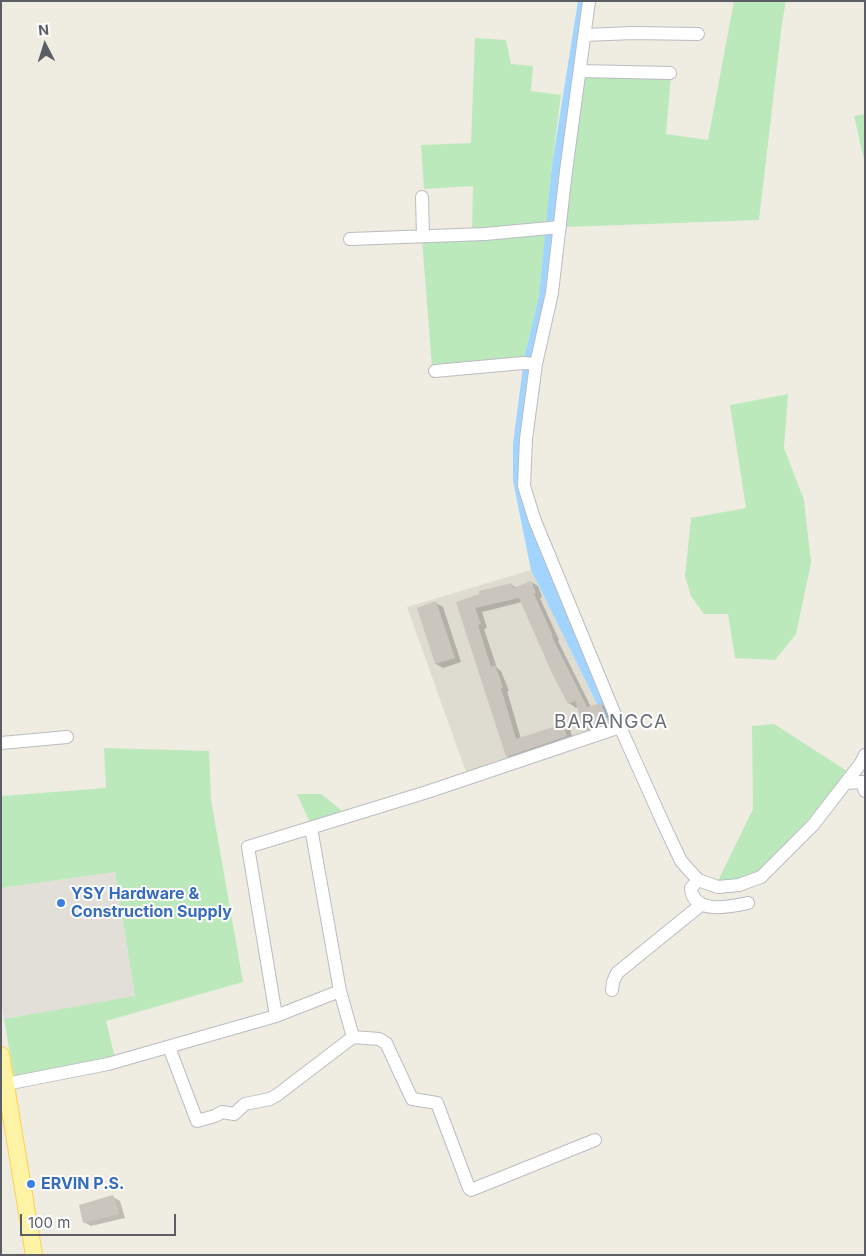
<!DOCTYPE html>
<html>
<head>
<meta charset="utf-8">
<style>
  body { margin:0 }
  #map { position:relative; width:866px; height:1256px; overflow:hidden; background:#efece1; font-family:Inter,sans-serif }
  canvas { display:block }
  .frame { position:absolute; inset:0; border:2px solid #5a5e64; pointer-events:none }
  .north { position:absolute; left:20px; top:20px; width:50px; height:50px; -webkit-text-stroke:4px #fff; paint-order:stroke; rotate:355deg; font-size:14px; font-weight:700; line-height:20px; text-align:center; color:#5a5e64 }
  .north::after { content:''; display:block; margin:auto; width:18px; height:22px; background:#5a5e64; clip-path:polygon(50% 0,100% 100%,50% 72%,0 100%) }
  .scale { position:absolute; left:20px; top:1214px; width:156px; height:22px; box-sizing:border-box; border:2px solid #5a5e64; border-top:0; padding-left:6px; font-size:15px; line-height:18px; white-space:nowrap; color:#5a5e64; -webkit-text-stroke:4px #fff; paint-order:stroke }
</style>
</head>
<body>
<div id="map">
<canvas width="866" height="1256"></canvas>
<div class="frame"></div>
<div class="north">N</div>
<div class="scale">100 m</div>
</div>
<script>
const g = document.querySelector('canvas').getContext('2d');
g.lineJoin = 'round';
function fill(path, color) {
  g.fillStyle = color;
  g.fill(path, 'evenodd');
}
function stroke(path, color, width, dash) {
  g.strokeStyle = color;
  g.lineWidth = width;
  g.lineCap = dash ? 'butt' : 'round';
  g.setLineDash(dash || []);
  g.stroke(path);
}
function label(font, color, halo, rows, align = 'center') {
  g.font = font + ' Inter,sans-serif';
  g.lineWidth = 4;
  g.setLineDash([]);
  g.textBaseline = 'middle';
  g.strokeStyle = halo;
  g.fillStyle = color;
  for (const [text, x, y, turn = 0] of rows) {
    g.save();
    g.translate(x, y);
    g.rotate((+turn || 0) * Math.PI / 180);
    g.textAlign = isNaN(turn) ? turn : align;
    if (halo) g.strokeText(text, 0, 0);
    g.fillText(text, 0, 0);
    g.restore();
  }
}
fill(new Path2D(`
  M 115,872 L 135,997 L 4,1019 L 1,1001 L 1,888 Z`), '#e2dfd9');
fill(new Path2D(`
  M 531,570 L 607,724 L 466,772 L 407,607 Z`), '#dedbd0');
fill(new Path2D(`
  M 734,1 L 786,1 L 782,23 L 759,220 L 565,227 L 585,75 L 671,76 L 666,134 L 708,140 Z
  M 475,38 L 506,40 L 511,64 L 533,66 L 531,91 L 561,95 L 552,165 L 547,223 L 472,231 L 473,186 L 424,189 L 421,145 L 471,143 Z
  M 865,114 L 865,164 L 854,116 Z
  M 546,232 L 539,296 L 524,359 L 432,367 L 422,239 Z
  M 788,394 L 784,448 L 804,500 L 811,563 L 796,634 L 775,660 L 735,658 L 728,614 L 704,614 L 691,596 L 685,576 L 691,518 L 746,508 L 730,405 Z
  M 774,724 L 847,771 L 814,813 L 758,873 L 738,879 L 718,881 L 753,809 L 752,726 Z
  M 104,748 L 209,751 L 211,800 L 243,982 L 106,1021 L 115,1058 L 14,1077 L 4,1019 L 135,996 L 115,872 L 1,888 L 1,796 L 106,788 Z
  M 297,794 L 321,794 L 346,814 L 311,825 Z`), '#bbe9bc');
fill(new Path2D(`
  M 578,1 L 585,1 L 520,489 L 618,731 L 611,736 L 607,724 L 531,570 L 513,481 L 513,444 L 524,359 L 539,296 L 552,165 Z`), '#a1d4ff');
fill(new Path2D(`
  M 531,582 L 538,586 L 542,597 L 540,598 L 559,640 L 558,641 L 591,707 L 601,704 L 608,708 L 615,726 L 593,733 L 586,729 L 578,706 L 576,708 L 569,703 L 522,602 L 482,612 L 487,628 L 484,629 L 497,668 L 501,671 L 509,691 L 507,691 L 521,739 L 563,725 L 570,729 L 573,740 L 514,760 L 507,756 L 457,603 L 512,585 L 517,588 Z
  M 436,603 L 443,607 L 461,662 L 443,668 L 436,664 Z
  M 113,1197 L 120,1201 L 125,1218 L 91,1226 L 84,1222 Z`), '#0003');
fill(new Path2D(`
  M 531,581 L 536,593 L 534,594 L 553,636 L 552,637 L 587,707 L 601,703 L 609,722 L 585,730 L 575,701 L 568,704 L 551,671 L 519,598 L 475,608 L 481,624 L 478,625 L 491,667 L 495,665 L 503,687 L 501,688 L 516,739 L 563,724 L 567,736 L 506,757 L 456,602 L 479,594 L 479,591 L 512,583 L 513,588 Z
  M 436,601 L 455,658 L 435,664 L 417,608 Z
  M 113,1195 L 119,1214 L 83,1223 L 79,1205 Z`), '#cac6be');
const minor = new Path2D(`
  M 589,1 L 566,171 L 552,293 L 536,364 L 526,439 L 524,486 L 535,521 L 620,727 L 664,825 L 681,861 L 698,880 L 718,887 L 739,885 L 761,877 L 813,825 L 861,763 L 865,755
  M 585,35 L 633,33 L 698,34
  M 580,71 L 670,73
  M 422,197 L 423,236
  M 350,239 L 485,234 L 560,227
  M 435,371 L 523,363 L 536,364
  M 1,743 L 67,737
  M 846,783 L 862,782 L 865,791
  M 698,880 L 691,888 C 693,915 730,907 748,903
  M 612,990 L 613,982 L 617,973 L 702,904
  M 276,1016 L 248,847 L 427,792 L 620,727
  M 353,1037 L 379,1039 L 386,1043 L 412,1099 L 437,1103 L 469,1188 L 471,1190 L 595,1140
  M 169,1047 L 197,1121 L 215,1116 L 222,1112 L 234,1114 L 245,1104 L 270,1099 L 277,1095 L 353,1037 L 340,991 L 311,828
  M 6,1084 L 108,1064 L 276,1016 L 340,991`);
const major = new Path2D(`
  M 1,1055 L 34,1255`);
stroke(minor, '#babcc2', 14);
stroke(major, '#ffd14a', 18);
stroke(minor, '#fff', 12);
stroke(major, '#fff3a6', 16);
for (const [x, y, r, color] of [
  [61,903,5,"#3f7fe0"],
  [31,1184,5,"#3f7fe0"]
]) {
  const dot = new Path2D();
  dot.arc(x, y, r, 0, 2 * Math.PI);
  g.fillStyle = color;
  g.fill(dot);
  stroke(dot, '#fff', 2);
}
label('bold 16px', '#366cbe', '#fff', [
  ["YSY Hardware &",71,894],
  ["Construction Supply",71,912],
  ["ERVIN P.S.",41,1184]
], 'left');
g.letterSpacing = '1px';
label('19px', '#6b7076', '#fff', [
  ["BARANGCA",611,722]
]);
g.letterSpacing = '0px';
</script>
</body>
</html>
